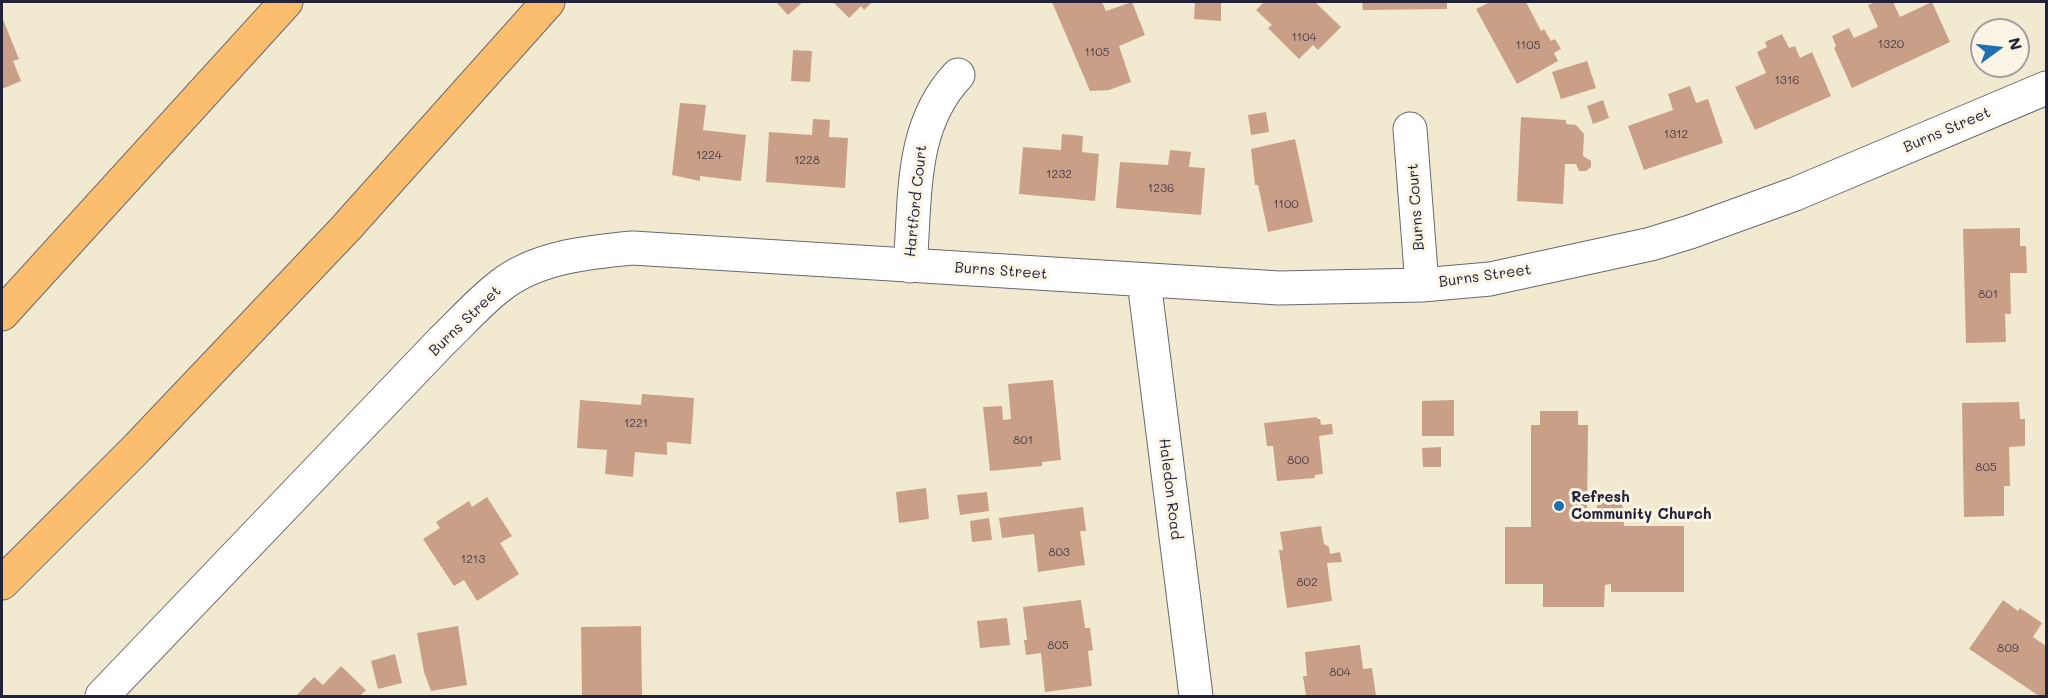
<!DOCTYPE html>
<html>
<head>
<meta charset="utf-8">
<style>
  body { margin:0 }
  #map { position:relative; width:2048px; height:698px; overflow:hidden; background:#f1ead0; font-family:Mali,sans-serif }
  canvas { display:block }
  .frame { position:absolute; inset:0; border:3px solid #22223b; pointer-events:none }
  .north { position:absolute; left:1970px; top:18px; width:60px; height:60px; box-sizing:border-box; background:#fcf5e5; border:2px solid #a5a1a1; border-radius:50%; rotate:75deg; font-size:16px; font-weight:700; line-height:24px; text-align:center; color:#22223b }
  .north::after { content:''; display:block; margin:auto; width:21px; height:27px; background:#1f6fb2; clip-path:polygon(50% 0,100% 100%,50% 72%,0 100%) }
</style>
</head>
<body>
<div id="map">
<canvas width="2048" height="698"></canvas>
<div class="frame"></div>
<div class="north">N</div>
</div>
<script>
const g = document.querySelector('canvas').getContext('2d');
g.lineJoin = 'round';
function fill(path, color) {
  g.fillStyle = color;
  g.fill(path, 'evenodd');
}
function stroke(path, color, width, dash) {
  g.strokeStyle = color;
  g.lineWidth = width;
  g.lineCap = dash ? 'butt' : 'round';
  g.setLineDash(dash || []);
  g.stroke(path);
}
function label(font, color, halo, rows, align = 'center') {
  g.font = font + ' Mali,sans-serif';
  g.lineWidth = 6;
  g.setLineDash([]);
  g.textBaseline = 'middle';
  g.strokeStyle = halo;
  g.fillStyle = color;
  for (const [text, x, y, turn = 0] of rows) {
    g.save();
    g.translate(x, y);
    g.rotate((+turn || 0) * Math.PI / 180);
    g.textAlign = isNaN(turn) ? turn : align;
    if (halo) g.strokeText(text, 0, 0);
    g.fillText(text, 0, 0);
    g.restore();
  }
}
fill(new Path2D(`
  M 776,2 L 803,2 L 788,15 Z
  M 833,2 L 872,2 L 864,10 L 861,6 L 849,18 Z
  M 1052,2 L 1102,2 L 1106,11 L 1132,2 L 1145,35 L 1119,46 L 1131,82 L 1109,90 L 1090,91 Z
  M 1195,2 L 1221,2 L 1221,21 L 1194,19 Z
  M 1264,2 L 1315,2 L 1341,27 L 1318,50 L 1313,45 L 1299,59 L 1268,28 L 1272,25 L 1256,10 Z
  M 1362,2 L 1447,2 L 1447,9 L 1363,10 Z
  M 1490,2 L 1526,2 L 1541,31 L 1544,29 L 1551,41 L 1555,39 L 1561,49 L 1554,53 L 1558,61 L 1517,84 L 1476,9 Z
  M 1876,2 L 1893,2 L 1900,17 L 1932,2 L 1950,42 L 1852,88 L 1834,48 L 1836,46 L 1832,36 L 1849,28 L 1854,38 L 1878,27 L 1868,5 Z
  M 2,17 L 19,59 L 13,61 L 21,81 L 2,89 Z
  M 1782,34 L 1789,48 L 1795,46 L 1800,58 L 1812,52 L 1831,96 L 1755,130 L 1735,87 L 1766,73 L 1757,52 L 1767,47 L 1765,42 Z
  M 793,50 L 812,51 L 810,82 L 791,81 Z
  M 1587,61 L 1596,88 L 1561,99 L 1552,72 Z
  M 1690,86 L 1696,103 L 1708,99 L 1723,143 L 1644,170 L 1628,126 L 1673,110 L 1668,94 Z
  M 1603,100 L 1609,118 L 1593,124 L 1587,106 Z
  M 680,103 L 706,105 L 703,130 L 746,135 L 741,181 L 700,176 L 700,181 L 672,175 Z
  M 1266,112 L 1269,132 L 1251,135 L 1248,115 Z
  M 1521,117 L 1566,120 L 1566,124 L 1576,125 L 1584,134 L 1583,156 L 1591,161 L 1591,167 L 1586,171 L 1579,171 L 1576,164 L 1565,164 L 1563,204 L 1517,201 Z
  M 813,119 L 830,120 L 829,137 L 848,138 L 845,188 L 766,182 L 769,132 L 812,135 Z
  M 1062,134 L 1083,136 L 1082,152 L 1099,154 L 1095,201 L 1019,194 L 1023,147 L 1061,150 Z
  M 1295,139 L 1313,222 L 1268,232 L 1258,185 L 1255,185 L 1251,149 Z
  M 1170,150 L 1191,152 L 1189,167 L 1205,168 L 1201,215 L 1116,208 L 1120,162 L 1168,165 Z
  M 2020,228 L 2020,246 L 2026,246 L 2027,273 L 2010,273 L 2011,314 L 2005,314 L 2006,342 L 1966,343 L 1963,229 Z
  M 1053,380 L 1061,460 L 1042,462 L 1042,466 L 990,471 L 983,407 L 1002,406 L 1003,420 L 1011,419 L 1008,384 Z
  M 642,394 L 694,398 L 691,444 L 667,442 L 667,455 L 635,452 L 633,477 L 605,474 L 607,450 L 577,448 L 580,400 L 641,405 Z
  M 1454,400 L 1454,436 L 1422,436 L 1422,401 Z
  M 2019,402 L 2020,419 L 2025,419 L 2025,446 L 2009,447 L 2010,486 L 2004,486 L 2004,516 L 1964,517 L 1962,403 Z
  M 1540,411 L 1578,411 L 1578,425 L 1588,425 L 1587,512 L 1597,512 L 1597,500 L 1622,501 L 1624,526 L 1684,526 L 1684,592 L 1611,592 L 1611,584 L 1605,585 L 1604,607 L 1543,607 L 1543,584 L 1505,584 L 1505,527 L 1531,527 L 1531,425 L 1540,425 Z
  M 1317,417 L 1317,419 L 1320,419 L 1321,425 L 1332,424 L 1333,434 L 1319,436 L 1323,474 L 1315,475 L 1315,478 L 1277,481 L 1273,446 L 1267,446 L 1264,423 Z
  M 1441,447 L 1441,467 L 1423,467 L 1422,448 Z
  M 926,488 L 929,519 L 899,523 L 896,492 Z
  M 987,492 L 989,511 L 960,515 L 957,495 Z
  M 487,497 L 512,536 L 500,543 L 519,574 L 477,601 L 464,580 L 454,586 L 423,539 L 440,528 L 436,522 L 469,501 L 472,507 Z
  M 1083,507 L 1086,531 L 1080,531 L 1085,565 L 1038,572 L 1034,534 L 1002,538 L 999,518 Z
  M 989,518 L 992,540 L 972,542 L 970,521 Z
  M 1321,526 L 1324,544 L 1329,547 L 1330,554 L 1340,552 L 1342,562 L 1327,563 L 1332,601 L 1287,608 L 1279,550 L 1283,550 L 1280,532 Z
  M 1081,600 L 1085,628 L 1090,628 L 1093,650 L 1088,651 L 1092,686 L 1045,692 L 1041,653 L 1026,655 L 1024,640 L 1027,640 L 1023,607 Z
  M 2003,600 L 2018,611 L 2020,608 L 2042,623 L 2033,637 L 2046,646 L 2046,696 L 2039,696 L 1969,649 Z
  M 1007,618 L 1010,645 L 980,648 L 977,621 Z
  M 458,626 L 467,685 L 431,691 L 424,672 L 417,633 Z
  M 641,626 L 642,696 L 582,696 L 581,627 Z
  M 1360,645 L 1363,669 L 1372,668 L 1376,696 L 1306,696 L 1303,676 L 1307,676 L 1305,652 Z
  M 395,654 L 402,683 L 378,689 L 371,661 Z
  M 341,666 L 366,690 L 360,696 L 296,696 L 314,677 L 323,685 Z`), '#ca9f87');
const minor = new Path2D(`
  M 1410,129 L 1422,285
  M 910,266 C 916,198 909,127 958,75
  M 1144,281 L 1196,696
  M 102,696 L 442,341 C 461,323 479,302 500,286 C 536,257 589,252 633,248 L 1279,288 L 1422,285 L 1490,279 L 1651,244 L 1690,232 L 1795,194 L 2046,88`);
const motorway = new Path2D(`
  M 2,314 L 286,2
  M 2,583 L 138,447 L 346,228 L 548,2`);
stroke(minor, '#6a686f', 35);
stroke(motorway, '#6a686f', 35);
stroke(minor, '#fff', 33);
stroke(motorway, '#fbbe6e', 33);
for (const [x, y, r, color] of [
  [1559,506,6,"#1f6fb2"]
]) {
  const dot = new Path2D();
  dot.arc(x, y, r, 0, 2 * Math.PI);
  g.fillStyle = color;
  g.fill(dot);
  stroke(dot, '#fcf5e5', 2);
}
label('12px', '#4c414e', null, [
  ["1104",1304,37],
  ["1320",1891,44],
  ["1105",1528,45],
  ["1105",1097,52],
  ["1316",1787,80],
  ["1312",1676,134],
  ["1224",709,155],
  ["1228",807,160],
  ["1232",1059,174],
  ["1236",1161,188],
  ["1100",1286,204],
  ["801",1988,294],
  ["1221",636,423],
  ["801",1023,440],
  ["800",1298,460],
  ["805",1986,467],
  ["803",1059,552],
  ["1213",473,559],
  ["802",1307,582],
  ["805",1058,645],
  ["809",2008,648],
  ["804",1340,672]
]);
label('15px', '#22223b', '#fcf5e5', [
  ["Burns Street",1947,130,-23],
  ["Hartford Court",916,201,-84],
  ["Burns Court",1416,207,-94],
  ["Burns Street",1001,271,4],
  ["Burns Street",1485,276,-8],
  ["Burns Street",465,321,-44],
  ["Haledon Road",1170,489,83]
]);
label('bold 15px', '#22223b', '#fcf5e5', [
  ["Refresh",1571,497],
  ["Community Church",1571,514]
], 'left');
</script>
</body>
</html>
